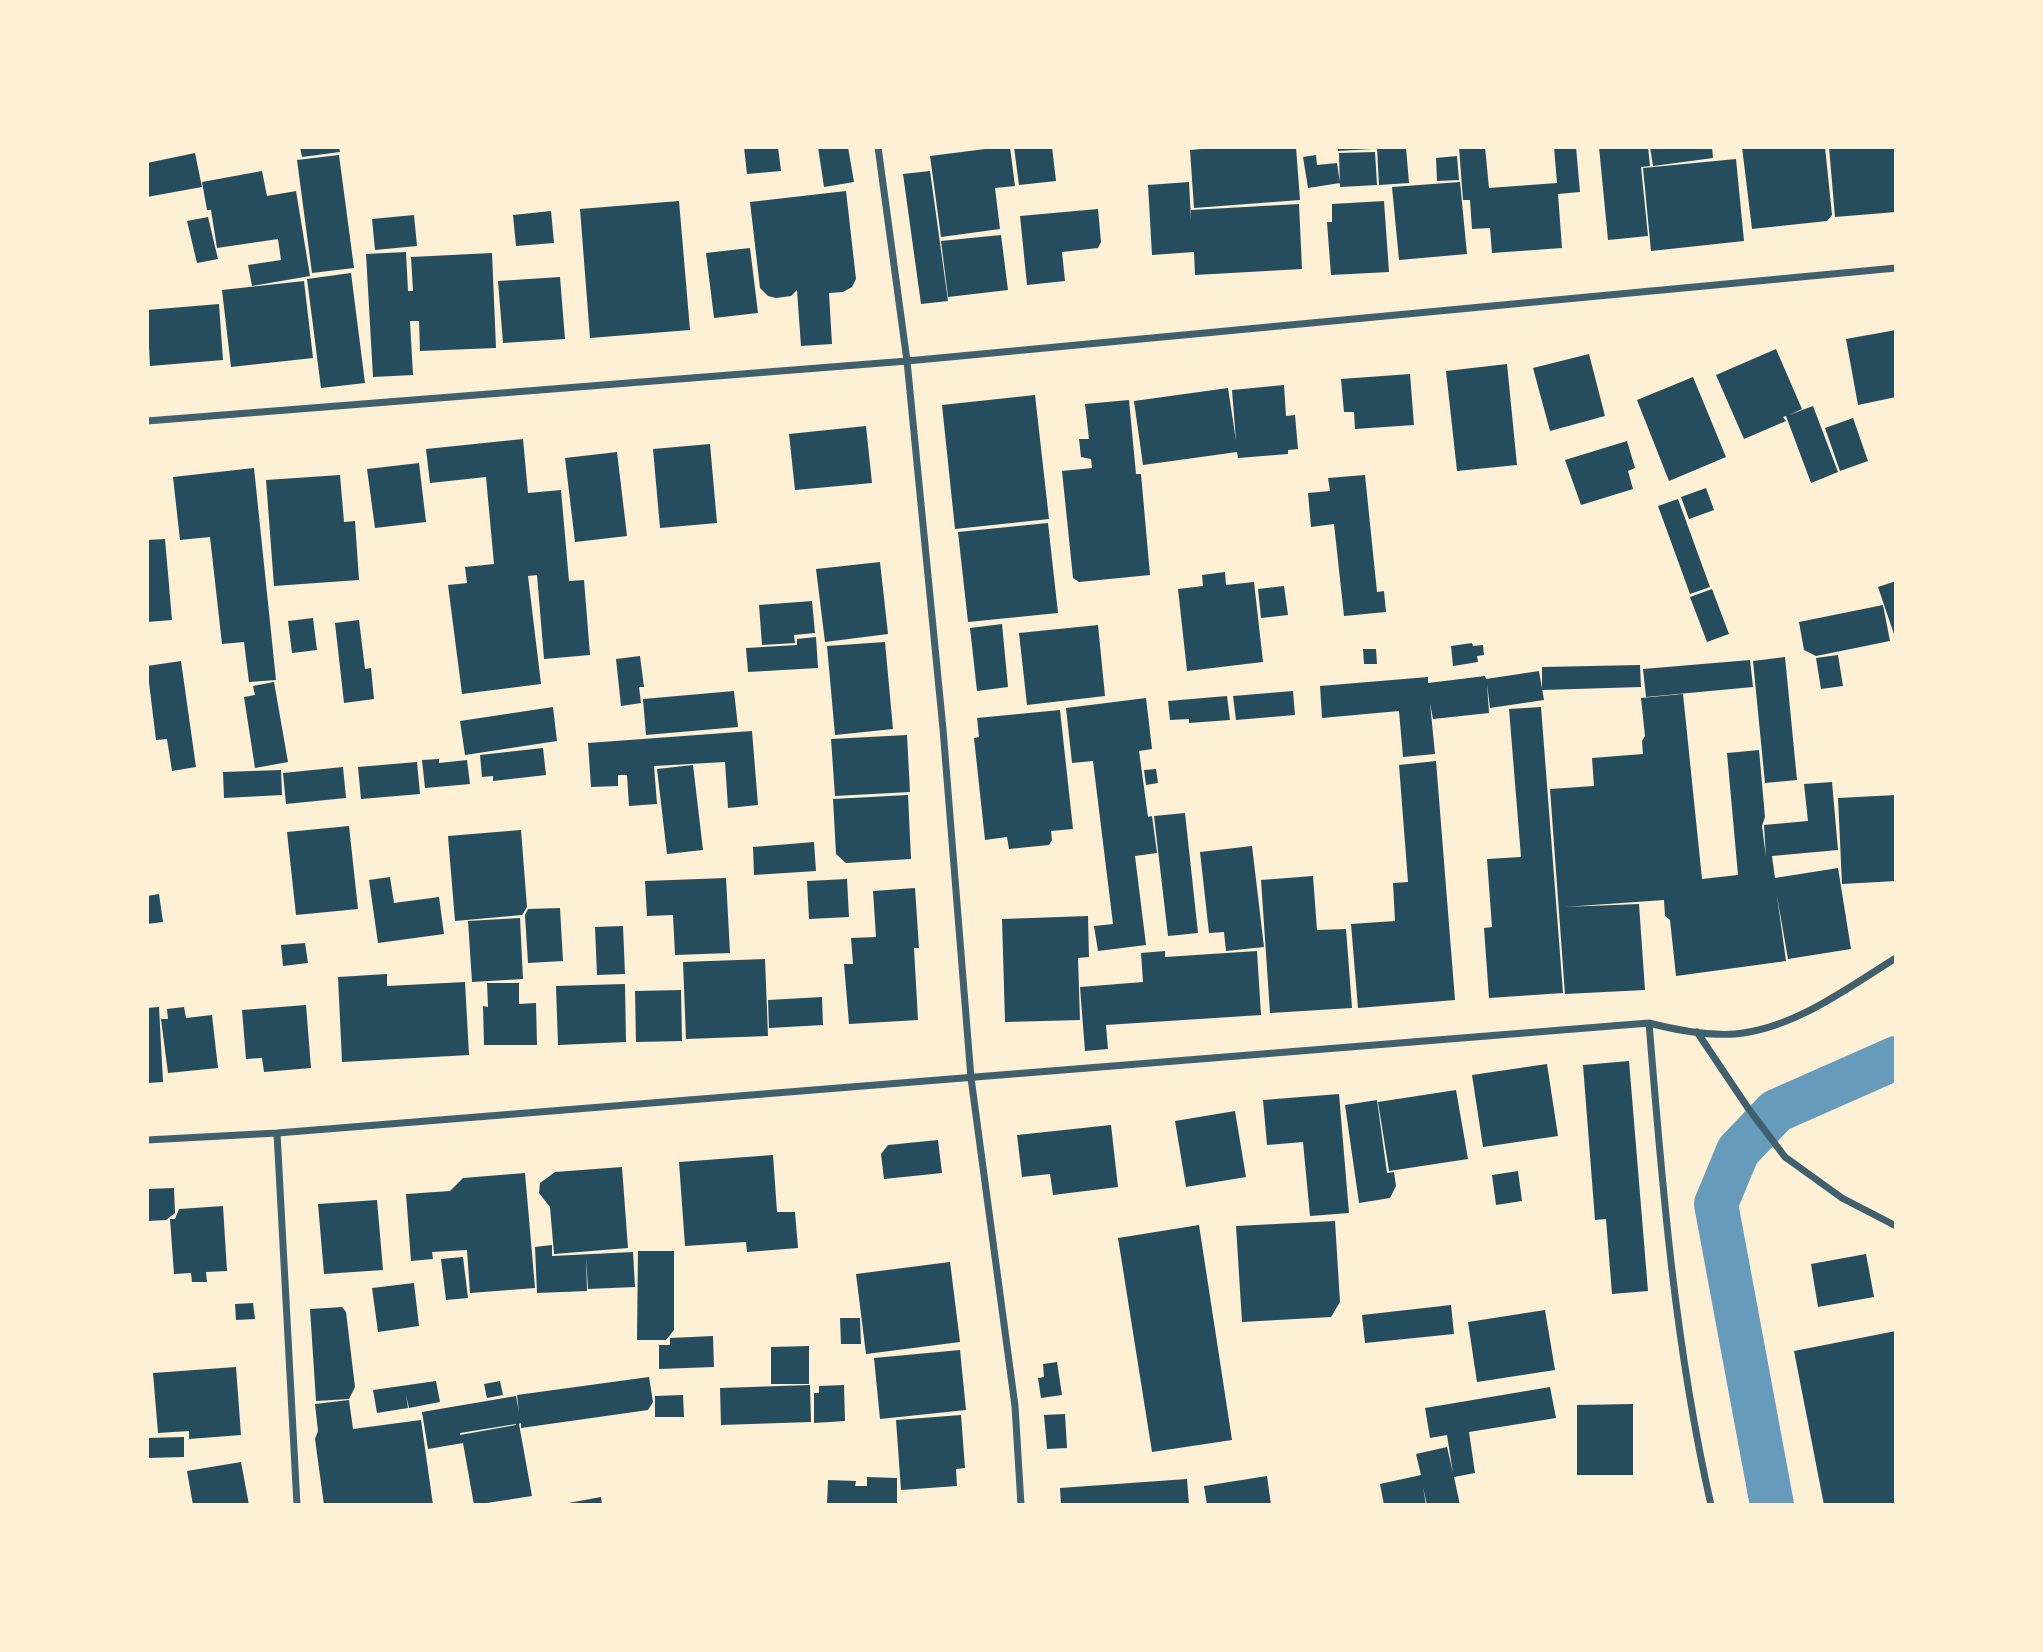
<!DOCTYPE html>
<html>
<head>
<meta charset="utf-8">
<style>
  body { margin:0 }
  #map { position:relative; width:2043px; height:1652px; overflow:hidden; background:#fdf0d5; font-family:"Sofia Sans Condensed",sans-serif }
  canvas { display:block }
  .frame { position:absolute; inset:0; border:149px solid #fdf0d5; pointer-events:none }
</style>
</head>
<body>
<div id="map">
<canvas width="2043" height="1652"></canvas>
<div class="frame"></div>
</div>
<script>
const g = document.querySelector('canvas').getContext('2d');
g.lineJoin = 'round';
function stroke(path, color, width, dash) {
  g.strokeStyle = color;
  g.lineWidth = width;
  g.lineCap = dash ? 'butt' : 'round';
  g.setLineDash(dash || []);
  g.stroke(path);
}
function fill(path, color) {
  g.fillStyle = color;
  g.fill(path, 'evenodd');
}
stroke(new Path2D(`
  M 1772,1505 L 1716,1204 L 1738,1151 L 1776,1111 L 1896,1058`), '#669bbc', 44);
fill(new Path2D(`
  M 300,147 L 339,147 L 340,152 L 302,157 Z
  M 744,147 L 778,147 L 781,171 L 747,174 Z
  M 818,147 L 848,147 L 854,182 L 824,187 Z
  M 1001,147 L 1010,147 L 1015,186 L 995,188 L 1000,229 L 941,237 L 930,156 Z
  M 1014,147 L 1052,147 L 1056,181 L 1019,185 Z
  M 1225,147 L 1296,147 L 1300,200 L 1194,208 L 1190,150 Z
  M 1338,147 L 1372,147 L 1372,149 L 1338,151 Z
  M 1377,147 L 1406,147 L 1409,183 L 1379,185 Z
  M 1459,147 L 1485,147 L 1489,188 L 1557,183 L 1554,147 L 1576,147 L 1580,192 L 1558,194 L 1562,248 L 1492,253 L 1490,228 L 1472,229 L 1470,200 L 1463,200 Z
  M 1599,147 L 1648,147 L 1650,166 L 1641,167 L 1648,236 L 1608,240 Z
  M 1650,147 L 1712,147 L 1713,158 L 1653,166 Z
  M 1742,147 L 1825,147 L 1832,215 L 1827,221 L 1752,229 Z
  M 1829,147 L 1896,147 L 1896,212 L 1835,217 Z
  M 1375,152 L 1377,185 L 1340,187 L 1339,153 Z
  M 195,153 L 202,187 L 147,197 L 147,163 Z
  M 339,155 L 354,268 L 312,273 L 297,160 Z
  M 1316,155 L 1317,165 L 1337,163 L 1340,183 L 1308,188 L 1303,157 Z
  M 1457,156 L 1459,180 L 1437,181 L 1436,158 Z
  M 1736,159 L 1744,241 L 1651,251 L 1643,168 Z
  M 262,171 L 267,196 L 296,191 L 310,276 L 252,286 L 248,265 L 281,260 L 278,239 L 217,248 L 211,210 L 207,210 L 202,182 Z
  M 930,171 L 948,301 L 921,304 L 903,174 Z
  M 1189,182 L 1191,220 L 1191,210 L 1299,204 L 1302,269 L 1195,275 L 1194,252 L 1152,255 L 1148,185 Z
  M 1460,182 L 1467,254 L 1399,260 L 1392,187 Z
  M 846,191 L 856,279 L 852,287 L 843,292 L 829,293 L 832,344 L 801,346 L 797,290 L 791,296 L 776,298 L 768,296 L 760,288 L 750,202 Z
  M 679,201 L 690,330 L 590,338 L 580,209 Z
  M 1384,201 L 1389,272 L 1331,275 L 1327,222 L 1332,222 L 1332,204 Z
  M 1098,209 L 1101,242 L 1098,248 L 1062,252 L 1065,281 L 1027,285 L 1020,216 Z
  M 551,211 L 554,243 L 516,246 L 513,215 Z
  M 414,215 L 417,246 L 375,250 L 372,219 Z
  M 208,217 L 218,259 L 197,263 L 187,221 Z
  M 1001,235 L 1008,290 L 948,297 L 941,241 Z
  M 750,248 L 758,313 L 714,318 L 706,253 Z
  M 406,252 L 408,291 L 413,291 L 411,257 L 492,253 L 496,348 L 420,351 L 419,321 L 410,321 L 413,375 L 373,377 L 366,254 Z
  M 351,273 L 365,383 L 321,388 L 307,279 Z
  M 560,277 L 565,339 L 503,343 L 498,281 Z
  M 304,281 L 313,358 L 231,367 L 222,290 Z
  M 219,304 L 223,360 L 150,366 L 147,310 Z
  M 1896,330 L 1896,397 L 1858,405 L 1846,339 Z
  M 1776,349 L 1802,409 L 1789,415 L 1813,406 L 1838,472 L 1811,483 L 1786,416 L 1783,417 L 1786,421 L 1744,439 L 1716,375 Z
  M 1589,354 L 1605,416 L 1550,431 L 1533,368 Z
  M 1507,364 L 1517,465 L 1457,471 L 1446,371 Z
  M 1410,374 L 1414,425 L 1355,429 L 1354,412 L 1344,412 L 1341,379 Z
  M 1693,377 L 1726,457 L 1669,481 L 1637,400 Z
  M 1284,385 L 1286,416 L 1295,415 L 1298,449 L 1288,450 L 1288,454 L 1238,458 L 1237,452 L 1143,465 L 1134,401 L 1228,388 L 1236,441 L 1232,390 Z
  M 1035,395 L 1049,519 L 955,529 L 942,405 Z
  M 1129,400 L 1136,474 L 1141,474 L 1150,575 L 1079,582 L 1073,578 L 1062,471 L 1092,468 L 1091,459 L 1081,457 L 1079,439 L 1089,439 L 1085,404 Z
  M 1853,418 L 1868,461 L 1840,471 L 1825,428 Z
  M 866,426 L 872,483 L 795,490 L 789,434 Z
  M 523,439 L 528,493 L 561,490 L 569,581 L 584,580 L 590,655 L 544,659 L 537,575 L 528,576 L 541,684 L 462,694 L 448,585 L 467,583 L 465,567 L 494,564 L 486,477 L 430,483 L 426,449 Z
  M 1627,441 L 1635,468 L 1628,471 L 1633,489 L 1581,505 L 1565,460 Z
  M 710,444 L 717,523 L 660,528 L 653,449 Z
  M 617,452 L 627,536 L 575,542 L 565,458 Z
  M 419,463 L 426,522 L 375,528 L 367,469 Z
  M 254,468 L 276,680 L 249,682 L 244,642 L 222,644 L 210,537 L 180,540 L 173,477 Z
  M 340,475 L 344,522 L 355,521 L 359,580 L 274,586 L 266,480 Z
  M 1365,475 L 1377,592 L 1384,591 L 1386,612 L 1344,616 L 1334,524 L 1311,527 L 1308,493 L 1330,491 L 1328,478 Z
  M 1706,488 L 1714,510 L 1689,519 L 1681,497 Z
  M 1678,499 L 1710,587 L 1690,594 L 1658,506 Z
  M 1048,523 L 1058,613 L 968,622 L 958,532 Z
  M 165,539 L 172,620 L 147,622 L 147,540 Z
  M 880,562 L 888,634 L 825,642 L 816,569 Z
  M 1225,572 L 1226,585 L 1254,582 L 1263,662 L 1187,671 L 1178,589 L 1203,586 L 1202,575 Z
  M 1896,581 L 1896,640 L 1878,587 Z
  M 1284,586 L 1288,615 L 1261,618 L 1258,589 Z
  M 1712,589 L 1729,634 L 1707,642 L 1690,597 Z
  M 812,601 L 815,633 L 794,635 L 795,643 L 762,645 L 759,605 Z
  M 1883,605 L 1890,641 L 1816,656 L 1804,650 L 1799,622 Z
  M 313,618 L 317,650 L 292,653 L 288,621 Z
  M 359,620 L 365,669 L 371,668 L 374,699 L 344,703 L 335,623 Z
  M 1002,624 L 1008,687 L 977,691 L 970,628 Z
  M 1098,625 L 1105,696 L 1027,705 L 1019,633 Z
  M 816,637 L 818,668 L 748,672 L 746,648 L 797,645 L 797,639 Z
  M 885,642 L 893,729 L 835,735 L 827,646 Z
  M 1472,643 L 1473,646 L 1483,645 L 1484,655 L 1477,656 L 1478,662 L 1453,666 L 1451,646 Z
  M 1363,649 L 1376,649 L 1377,664 L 1364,664 Z
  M 1838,655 L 1843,686 L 1821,689 L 1816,658 Z
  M 640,656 L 644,687 L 639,687 L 641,703 L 621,706 L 616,659 Z
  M 1785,657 L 1797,780 L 1765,783 L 1753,661 Z
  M 1750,660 L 1753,687 L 1646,697 L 1643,669 Z
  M 181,661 L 196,767 L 172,771 L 167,739 L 156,740 L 147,666 Z
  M 1640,665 L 1641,687 L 1542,690 L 1542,667 Z
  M 1539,671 L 1544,700 L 1490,708 L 1487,684 L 1489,713 L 1433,719 L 1430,703 L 1435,754 L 1403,757 L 1399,711 L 1322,718 L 1320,686 L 1428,677 L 1428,683 L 1485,676 L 1486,679 Z
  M 274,682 L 288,762 L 255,768 L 244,697 L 255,695 L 253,686 Z
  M 734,691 L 738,727 L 646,735 L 643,699 Z
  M 1293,691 L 1295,715 L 1236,720 L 1233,696 Z
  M 1683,694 L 1702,879 L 1738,875 L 1727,753 L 1759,750 L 1765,817 L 1762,826 L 1766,857 L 1764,825 L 1808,821 L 1804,784 L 1832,782 L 1838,850 L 1772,856 L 1775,878 L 1838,868 L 1851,949 L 1788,959 L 1777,896 L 1786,961 L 1676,976 L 1670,920 L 1665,916 L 1664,900 L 1564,907 L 1639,904 L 1645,990 L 1565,994 L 1550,789 L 1594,786 L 1592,758 L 1643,754 L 1642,741 L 1645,736 L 1641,698 Z
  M 1227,696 L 1230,720 L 1189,723 L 1189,719 L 1170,720 L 1168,701 Z
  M 1146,698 L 1152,749 L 1139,751 L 1148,817 L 1152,816 L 1157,853 L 1135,856 L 1146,945 L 1098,951 L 1094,926 L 1113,924 L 1093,761 L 1072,763 L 1066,708 Z
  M 553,707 L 557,741 L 465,755 L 460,721 Z
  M 1541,707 L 1563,993 L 1489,998 L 1484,928 L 1492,927 L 1487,859 L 1521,857 L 1509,709 Z
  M 1060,710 L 1073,829 L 1051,831 L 1052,840 L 1049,845 L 1009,849 L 1007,837 L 985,840 L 974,738 L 979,737 L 977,718 Z
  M 752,731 L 758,805 L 728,808 L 725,762 L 654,766 L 657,804 L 629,806 L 627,775 L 618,775 L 618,786 L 591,787 L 588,743 Z
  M 907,735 L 910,792 L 835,796 L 831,739 Z
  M 543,748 L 546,775 L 493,781 L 493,776 L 482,777 L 480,755 Z
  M 439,759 L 439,763 L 467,760 L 470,784 L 425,788 L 422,760 Z
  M 1436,761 L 1455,1000 L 1358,1008 L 1351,924 L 1395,921 L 1393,883 L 1408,882 L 1399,765 Z
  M 417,762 L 420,794 L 361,799 L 358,767 Z
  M 693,765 L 703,850 L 667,854 L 657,769 Z
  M 343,767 L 346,798 L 286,804 L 283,773 Z
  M 1156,769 L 1158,783 L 1146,785 L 1144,770 Z
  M 281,770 L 282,795 L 224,798 L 223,772 Z
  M 908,795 L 911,859 L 846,863 L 836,854 L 833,799 Z
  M 1896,795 L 1896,881 L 1842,884 L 1838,798 Z
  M 1185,813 L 1198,933 L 1168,936 L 1154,816 Z
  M 349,826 L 358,909 L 296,915 L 287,832 Z
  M 521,830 L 527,907 L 522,915 L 455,921 L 448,836 Z
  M 814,842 L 816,871 L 754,875 L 753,847 Z
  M 1252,846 L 1264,947 L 1226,951 L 1224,932 L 1209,933 L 1200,852 Z
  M 1313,876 L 1317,930 L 1346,929 L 1352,1008 L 1270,1013 L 1261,880 Z
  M 390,877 L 394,903 L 439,897 L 444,934 L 378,943 L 369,880 Z
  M 726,878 L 730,953 L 675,955 L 673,915 L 647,916 L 645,881 Z
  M 847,879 L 849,917 L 809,919 L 807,881 Z
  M 915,888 L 919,948 L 914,948 L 918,1020 L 849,1024 L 844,964 L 853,964 L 851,938 L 876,937 L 873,891 Z
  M 159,894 L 163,922 L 147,924 L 147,896 Z
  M 560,908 L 563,961 L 528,963 L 525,915 L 528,909 Z
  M 1088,916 L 1089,957 L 1078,958 L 1080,1020 L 1005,1022 L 1002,919 Z
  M 520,918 L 523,979 L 472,982 L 468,921 Z
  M 623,926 L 625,974 L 597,975 L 595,927 Z
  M 305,943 L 308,963 L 283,966 L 281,945 Z
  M 1165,951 L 1165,957 L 1257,951 L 1261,1015 L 1106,1025 L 1108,1049 L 1085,1051 L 1080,987 L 1143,982 L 1141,953 Z
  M 765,959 L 768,1036 L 686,1039 L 683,962 Z
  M 387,974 L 387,986 L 465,982 L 469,1055 L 342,1062 L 338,977 Z
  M 487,983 L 519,983 L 519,1004 L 536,1003 L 537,1045 L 484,1045 L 483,1006 L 488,1007 Z
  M 625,984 L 626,1042 L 558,1045 L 556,986 Z
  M 681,990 L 682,1041 L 636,1042 L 635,991 Z
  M 822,997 L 823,1025 L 769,1028 L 768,1000 Z
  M 306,1005 L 311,1068 L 264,1072 L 262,1058 L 246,1059 L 242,1010 Z
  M 159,1007 L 163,1082 L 147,1083 L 147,1008 Z
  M 184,1007 L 186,1018 L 212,1015 L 218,1068 L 168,1073 L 161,1019 L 168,1019 L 167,1009 Z
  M 1629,1061 L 1648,1291 L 1612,1294 L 1606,1219 L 1595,1220 L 1583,1065 Z
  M 1547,1064 L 1558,1136 L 1483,1147 L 1472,1075 Z
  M 1456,1090 L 1468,1159 L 1389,1171 L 1378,1102 Z
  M 1339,1094 L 1349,1213 L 1310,1216 L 1303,1142 L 1267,1145 L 1263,1100 Z
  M 1377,1100 L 1387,1173 L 1394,1172 L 1396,1186 L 1390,1198 L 1359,1203 L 1345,1105 Z
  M 1235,1111 L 1246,1177 L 1186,1187 L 1175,1121 Z
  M 1111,1125 L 1118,1187 L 1053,1195 L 1050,1174 L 1022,1177 L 1017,1135 Z
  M 938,1140 L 942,1173 L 884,1179 L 881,1154 L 888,1145 Z
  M 773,1155 L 777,1212 L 795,1212 L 798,1248 L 747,1252 L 746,1242 L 685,1246 L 679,1162 Z
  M 622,1167 L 628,1248 L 554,1254 L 550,1207 L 539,1193 L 540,1183 L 555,1172 Z
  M 1518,1171 L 1522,1201 L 1496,1205 L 1492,1175 Z
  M 525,1173 L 535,1288 L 470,1293 L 467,1250 L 432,1252 L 433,1259 L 411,1261 L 406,1194 L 450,1191 L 463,1178 Z
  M 174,1188 L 175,1213 L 166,1220 L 147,1221 L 147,1189 Z
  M 377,1200 L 383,1270 L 324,1274 L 318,1204 Z
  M 223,1206 L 227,1271 L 206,1272 L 207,1282 L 192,1282 L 191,1273 L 174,1274 L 170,1219 L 175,1219 L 179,1209 Z
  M 1335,1221 L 1340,1302 L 1331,1317 L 1242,1322 L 1236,1226 Z
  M 1199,1225 L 1232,1440 L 1152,1452 L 1118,1238 Z
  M 552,1245 L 552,1256 L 633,1252 L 635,1287 L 588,1289 L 586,1257 L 587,1291 L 537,1293 L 535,1247 Z
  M 638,1251 L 674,1251 L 674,1330 L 666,1340 L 637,1340 Z
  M 1866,1254 L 1874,1297 L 1818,1307 L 1811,1264 Z
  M 463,1257 L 468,1298 L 446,1300 L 441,1259 Z
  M 950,1262 L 960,1342 L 866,1354 L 856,1274 Z
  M 414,1283 L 419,1326 L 378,1332 L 372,1288 Z
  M 253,1303 L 255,1319 L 236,1320 L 235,1304 Z
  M 1451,1305 L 1454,1334 L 1365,1343 L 1362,1315 Z
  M 342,1307 L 346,1312 L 355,1387 L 349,1399 L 316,1401 L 310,1309 Z
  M 1545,1310 L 1555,1370 L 1477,1382 L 1468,1322 Z
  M 840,1318 L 860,1318 L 861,1344 L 841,1344 Z
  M 1896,1331 L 1896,1505 L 1824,1505 L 1794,1351 Z
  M 713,1336 L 714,1367 L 659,1369 L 659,1345 L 670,1345 L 670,1338 Z
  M 809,1346 L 809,1384 L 771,1384 L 771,1347 Z
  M 960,1350 L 966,1410 L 880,1419 L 874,1358 Z
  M 1057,1362 L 1062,1395 L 1041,1398 L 1038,1378 L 1044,1377 L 1043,1364 Z
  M 236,1367 L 241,1435 L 189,1439 L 189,1431 L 158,1433 L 153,1373 Z
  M 649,1377 L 653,1402 L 648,1410 L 521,1428 L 521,1423 L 519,1424 L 532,1496 L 474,1505 L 463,1443 L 428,1449 L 422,1412 L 516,1396 L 519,1412 L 517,1395 ZM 516,1424 L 516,1425 L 460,1435 L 460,1433 Z
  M 436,1381 L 440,1402 L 409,1408 L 406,1395 L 408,1408 L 377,1413 L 373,1390 Z
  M 500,1381 L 503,1395 L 487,1398 L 484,1384 Z
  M 810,1385 L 811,1422 L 721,1425 L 720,1388 Z
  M 844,1385 L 845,1421 L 814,1423 L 814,1393 L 819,1393 L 819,1386 Z
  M 1550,1387 L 1556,1418 L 1469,1432 L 1475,1473 L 1454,1477 L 1460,1505 L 1427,1505 L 1423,1487 L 1426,1505 L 1384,1505 L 1380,1484 L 1421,1475 L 1416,1454 L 1447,1447 L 1453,1473 L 1447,1435 L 1430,1438 L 1425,1408 Z
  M 683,1395 L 684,1417 L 655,1417 L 655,1396 Z
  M 349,1400 L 353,1429 L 421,1420 L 433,1505 L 324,1505 L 315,1439 L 318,1431 L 315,1404 Z
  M 1633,1404 L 1633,1475 L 1577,1475 L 1577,1405 Z
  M 1065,1414 L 1067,1448 L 1047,1449 L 1044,1415 Z
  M 961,1415 L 965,1468 L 956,1469 L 957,1486 L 901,1490 L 896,1420 Z
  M 184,1437 L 184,1457 L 147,1458 L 147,1438 Z
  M 241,1462 L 249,1505 L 193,1505 L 187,1471 Z
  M 1267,1476 L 1271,1505 L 1207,1505 L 1204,1486 Z
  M 867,1477 L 897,1478 L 897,1505 L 827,1505 L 828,1480 L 856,1481 L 855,1486 L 867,1486 Z
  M 1187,1479 L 1189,1505 L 1061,1505 L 1060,1488 Z
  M 601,1497 L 602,1505 L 563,1505 L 563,1504 Z`), '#264d5e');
stroke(new Path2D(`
  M 878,147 L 907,361 L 943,729 L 971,1078 L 1015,1406 L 1021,1505
  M 147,421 L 907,361 L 1896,268
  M 1649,1023 C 1662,1184 1675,1347 1711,1505
  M 1697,1032 L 1748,1108 L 1785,1157 L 1842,1198 L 1896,1226
  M 277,1133 L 297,1505
  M 147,1140 L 277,1133 L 1649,1023 C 1676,1030 1707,1036 1735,1034 C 1794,1029 1847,988 1896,958`), '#3f606c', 7);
</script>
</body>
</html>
